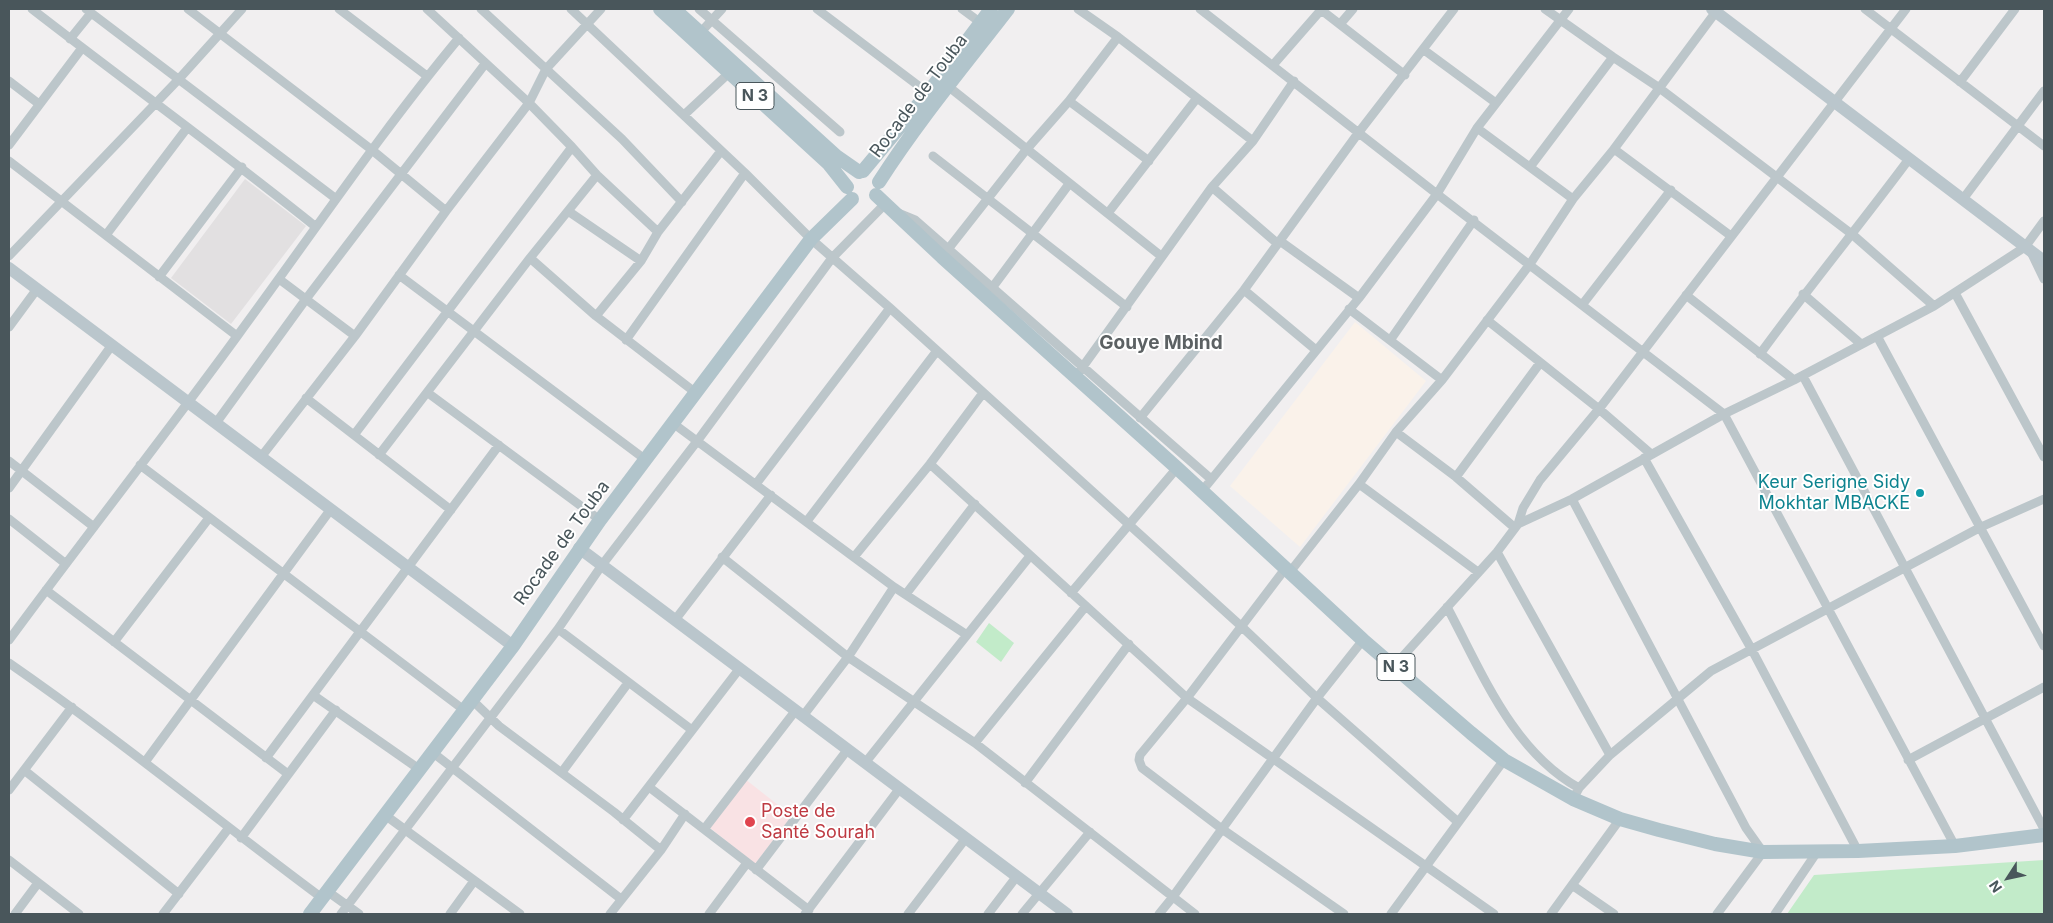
<!DOCTYPE html>
<html>
<head>
<meta charset="utf-8">
<style>
  body { margin:0 }
  #map { position:relative; width:2053px; height:923px; overflow:hidden; background:#f1eff0; font-family:Inter,sans-serif }
  canvas { display:block }
  .frame { position:absolute; inset:0; border:10px solid #49565b; pointer-events:none }
  .north { position:absolute; left:1983px; top:853px; width:50px; height:50px; -webkit-text-stroke:4px #fff; paint-order:stroke; rotate:235deg; font-size:14px; font-weight:700; line-height:20px; text-align:center; color:#49565b }
  .north::after { content:''; display:block; margin:auto; width:18px; height:22px; background:#49565b; clip-path:polygon(50% 0,100% 100%,50% 72%,0 100%) }
</style>
</head>
<body>
<div id="map">
<canvas width="2053" height="923"></canvas>
<div class="frame"></div>
<div class="north">N</div>
</div>
<script>
const g = document.querySelector('canvas').getContext('2d');
g.lineJoin = 'round';
function fill(path, color) {
  g.fillStyle = color;
  g.fill(path, 'evenodd');
}
function stroke(path, color, width, dash) {
  g.strokeStyle = color;
  g.lineWidth = width;
  g.lineCap = dash ? 'butt' : 'round';
  g.setLineDash(dash || []);
  g.stroke(path);
}
function label(font, color, halo, rows, align = 'center') {
  g.font = font + ' Inter,sans-serif';
  g.lineWidth = 4;
  g.setLineDash([]);
  g.textBaseline = 'middle';
  g.strokeStyle = halo;
  g.fillStyle = color;
  for (const [text, x, y, turn = 0] of rows) {
    g.save();
    g.translate(x, y);
    g.rotate((+turn || 0) * Math.PI / 180);
    g.textAlign = isNaN(turn) ? turn : align;
    if (halo) g.strokeText(text, 0, 0);
    g.fillText(text, 0, 0);
    g.restore();
  }
}
fill(new Path2D(`
  M 1355,322 L 1426,381 L 1300,547 L 1230,486 Z`), '#faf2ea');
fill(new Path2D(`
  M 245,179 L 306,226 L 231,324 L 171,278 Z`), '#e2e0e1');
fill(new Path2D(`
  M 745,779 L 792,816 L 755,864 L 709,827 Z`), '#f9e2e4');
fill(new Path2D(`
  M 989,623 L 1014,643 L 1001,662 L 976,642 Z
  M 2044,860 L 2044,914 L 1787,914 L 1814,875 Z`), '#c2ebc9');
stroke(new Path2D(`
  M 32,9 C 126,82 223,152 316,227
  M 86,9 L 335,198
  M 188,9 L 372,150 L 446,211
  M 339,9 L 427,76
  M 427,9 L 529,103 L 572,147 L 597,175 L 658,232
  M 481,9 L 622,139 L 682,202
  M 571,9 L 745,173 L 811,239 L 890,308 L 1241,626 L 1317,698 L 1458,822
  M 699,9 L 840,132
  M 817,9 L 928,93
  M 962,9 L 981,23
  M 1078,9 L 1118,37 L 1253,141
  M 1200,9 L 1437,194 L 1724,414 L 1955,846
  M 1320,9 L 1405,75
  M 1545,9 L 1613,57 L 1658,87 L 1853,235 L 1934,306
  M 1865,9 L 2044,146
  M 1341,23 L 1353,9
  M 700,33 L 722,9
  M 70,39 L 91,13
  M 1424,50 L 1496,103
  M 1273,65 L 1321,10
  M 9,81 L 39,104
  M 1960,82 L 2015,9
  M 949,87 L 1161,256
  M 1069,101 L 1149,161
  M 684,115 L 729,73
  M 1477,128 L 1573,199
  M 9,145 L 82,48
  M 1614,149 L 1731,236
  M 933,156 L 1127,307
  M 9,161 L 237,336
  M 1530,167 L 1613,57
  M 1212,187 L 1278,244
  M 1963,199 L 2044,91
  M 568,211 L 641,261
  M 898,213 L 915,220 L 1211,479
  M 1108,213 L 1197,98
  M 106,235 L 187,128
  M 1280,241 L 1359,298
  M 945,253 L 1026,150 L 1069,101 L 1118,37
  M 2032,254 L 2044,279
  M 9,256 L 178,80 L 242,9
  M 530,258 L 596,316 L 696,393
  M 399,275 L 646,460
  M 159,277 L 242,167
  M 279,279 L 355,336
  M 992,288 L 1069,184
  M 1244,290 L 1316,350
  M 1955,293 L 2044,457
  M 1803,294 L 1861,344
  M 1686,295 L 1794,380
  M 1582,305 L 1671,190
  M 1349,309 L 1442,380
  M 596,316 L 641,261 L 658,232 L 721,151
  M 1487,320 L 1599,409 L 1651,454
  M 9,327 L 37,289
  M 1877,336 L 2044,646
  M 1391,339 L 1474,220
  M 626,340 L 745,173
  M 1760,354 C 1808,288 1860,225 1909,159
  M 1079,372 L 1212,187 L 1253,141 L 1294,81
  M 1803,376 L 2044,829
  M 428,393 L 600,520
  M 306,398 L 451,510
  M 1140,418 L 1244,290 L 1359,132 L 1454,9
  M 216,423 L 306,299 L 485,64
  M 674,424 L 894,587 L 967,635
  M 1396,432 L 1456,477 L 1515,528
  M 354,435 L 572,147
  M 379,455 L 530,258 L 597,175
  M 261,457 L 355,336 L 446,211 L 529,103 L 546,69 L 601,9
  M 1644,458 L 1752,650 L 1858,851
  M 9,461 L 94,527
  M 930,464 L 1187,698 L 1494,914
  M 140,465 L 464,710
  M 1456,477 L 1540,363
  M 756,484 L 890,308
  M 1359,484 L 1478,572
  M 9,488 L 112,345
  M 1202,491 L 1359,298 L 1437,194 L 1477,128 L 1569,9
  M 1572,499 L 1746,828 L 1763,852 L 1717,914
  M 9,519 L 66,564
  M 807,521 L 936,352
  M 1518,524 L 1572,499 L 1724,414 L 1794,380 L 1934,306 L 2025,247 L 2044,221
  M 1497,552 L 1610,755
  M 722,557 L 848,657 L 975,743 L 1195,914
  M 854,557 L 930,464 L 983,393
  M 1285,569 L 1187,698 L 1140,755 L 1139,760 L 1142,768 L 1222,829 L 1344,914
  M 1290,572 L 1359,484 L 1396,432 L 1442,380 L 1530,264 L 1573,199 L 1614,149 L 1718,9
  M 46,590 L 288,774
  M 1071,593 L 1177,468
  M 906,594 L 975,504
  M 1447,607 C 1482,672 1512,751 1579,788
  M 675,620 L 771,495
  M 558,629 L 692,730
  M 9,640 C 84,538 163,438 238,335 C 311,236 380,133 459,38
  M 114,642 L 209,518
  M 9,663 C 116,737 217,820 322,898
  M 1395,665 L 1497,552 L 1518,524 L 1523,508 L 1540,480 L 1599,409 L 1906,9
  M 313,695 L 419,769
  M 472,700 L 499,726 L 614,812 L 661,850
  M 803,716 L 848,657 L 894,587
  M 975,743 L 1086,606
  M 432,752 L 621,899
  M 266,758 L 499,445
  M 1908,760 L 2044,687
  M 145,762 L 331,509
  M 865,763 L 1030,556
  M 24,770 L 179,894
  M 562,772 L 628,683
  M 1025,783 L 1129,644
  M 649,787 L 809,910
  M 9,790 L 72,707
  M 1573,799 L 1579,788 L 1610,755 L 1711,671 L 1981,527 L 2044,499
  M 385,815 L 520,914
  M 623,820 L 740,668
  M 705,828 L 796,710
  M 241,838 L 336,710
  M 9,860 L 79,914
  M 756,870 L 848,749
  M 1572,885 L 1614,914
  M 327,891 L 359,914
  M 15,914 L 38,883
  M 163,914 L 228,829
  M 341,914 L 558,629 L 602,565 L 698,440 L 832,258 L 885,204
  M 450,914 L 474,881
  M 610,914 L 661,850 L 685,814
  M 709,914 L 747,863
  M 805,914 L 900,788
  M 908,914 L 966,838
  M 988,914 L 1017,876
  M 1022,914 L 1090,832
  M 1159,914 L 1172,898 L 1317,698 L 1363,640
  M 1391,914 L 1504,760
  M 1551,914 L 1620,819
  M 1775,914 L 1817,852`), '#bcc6ca', 9);
stroke(new Path2D(`
  M 1712,9 L 2044,261
  M 9,268 L 513,646
  M 579,548 L 1067,914`), '#bac6cc', 12);
stroke(new Path2D(`
  M 660,9 L 828,163 L 847,187
  M 674,9 L 836,156 L 859,172
  M 863,171 L 928,93 L 991,9
  M 879,182 C 918,121 964,66 1008,9
  M 876,195 L 942,257 L 1177,468 L 1363,640 L 1471,733 L 1504,760 L 1573,799 L 1620,819 L 1659,830 L 1715,844 L 1763,852 L 1858,851 L 1955,846 L 2044,835
  M 310,914 L 513,646 L 600,520 L 811,239 L 852,199`), '#b1c4cb', 14);
for (const [x, y, r, color] of [
  [1920,493,5,"#0f9aa8"],
  [750,822,6,"#e0444e"]
]) {
  const dot = new Path2D();
  dot.arc(x, y, r, 0, 2 * Math.PI);
  g.fillStyle = color;
  g.fill(dot);
  stroke(dot, '#fff', 2);
}
for (const [x, y, w] of [
  [755,96,38],
  [1396,667,38]
]) {
  const box = new Path2D();
  box.roundRect(x - w / 2, y - 13.5, w, 27, 4);
  g.fillStyle = '#fff';
  g.fill(box);
  stroke(box, '#49565b', 1);
}
label('bold 16px', '#49565b', null, [
  ["N 3",755,96],
  ["N 3",1396,667]
]);
label('18px', '#49565b', '#fff', [
  ["Rocade de Touba",919,96,-53],
  ["Rocade de Touba",562,543,-54]
]);
label('18px', '#0d838f', '#fff', [
  ["Keur Serigne Sidy",1910,483],
  ["Mokhtar MBACKE",1910,504]
], 'right');
label('18px', '#be3a42', '#fff', [
  ["Poste de",761,812],
  ["Santé Sourah",761,833]
], 'left');
label('bold 19px', '#5c6163', '#fff', [
  ["Gouye Mbind",1161,343]
]);
</script>
</body>
</html>
